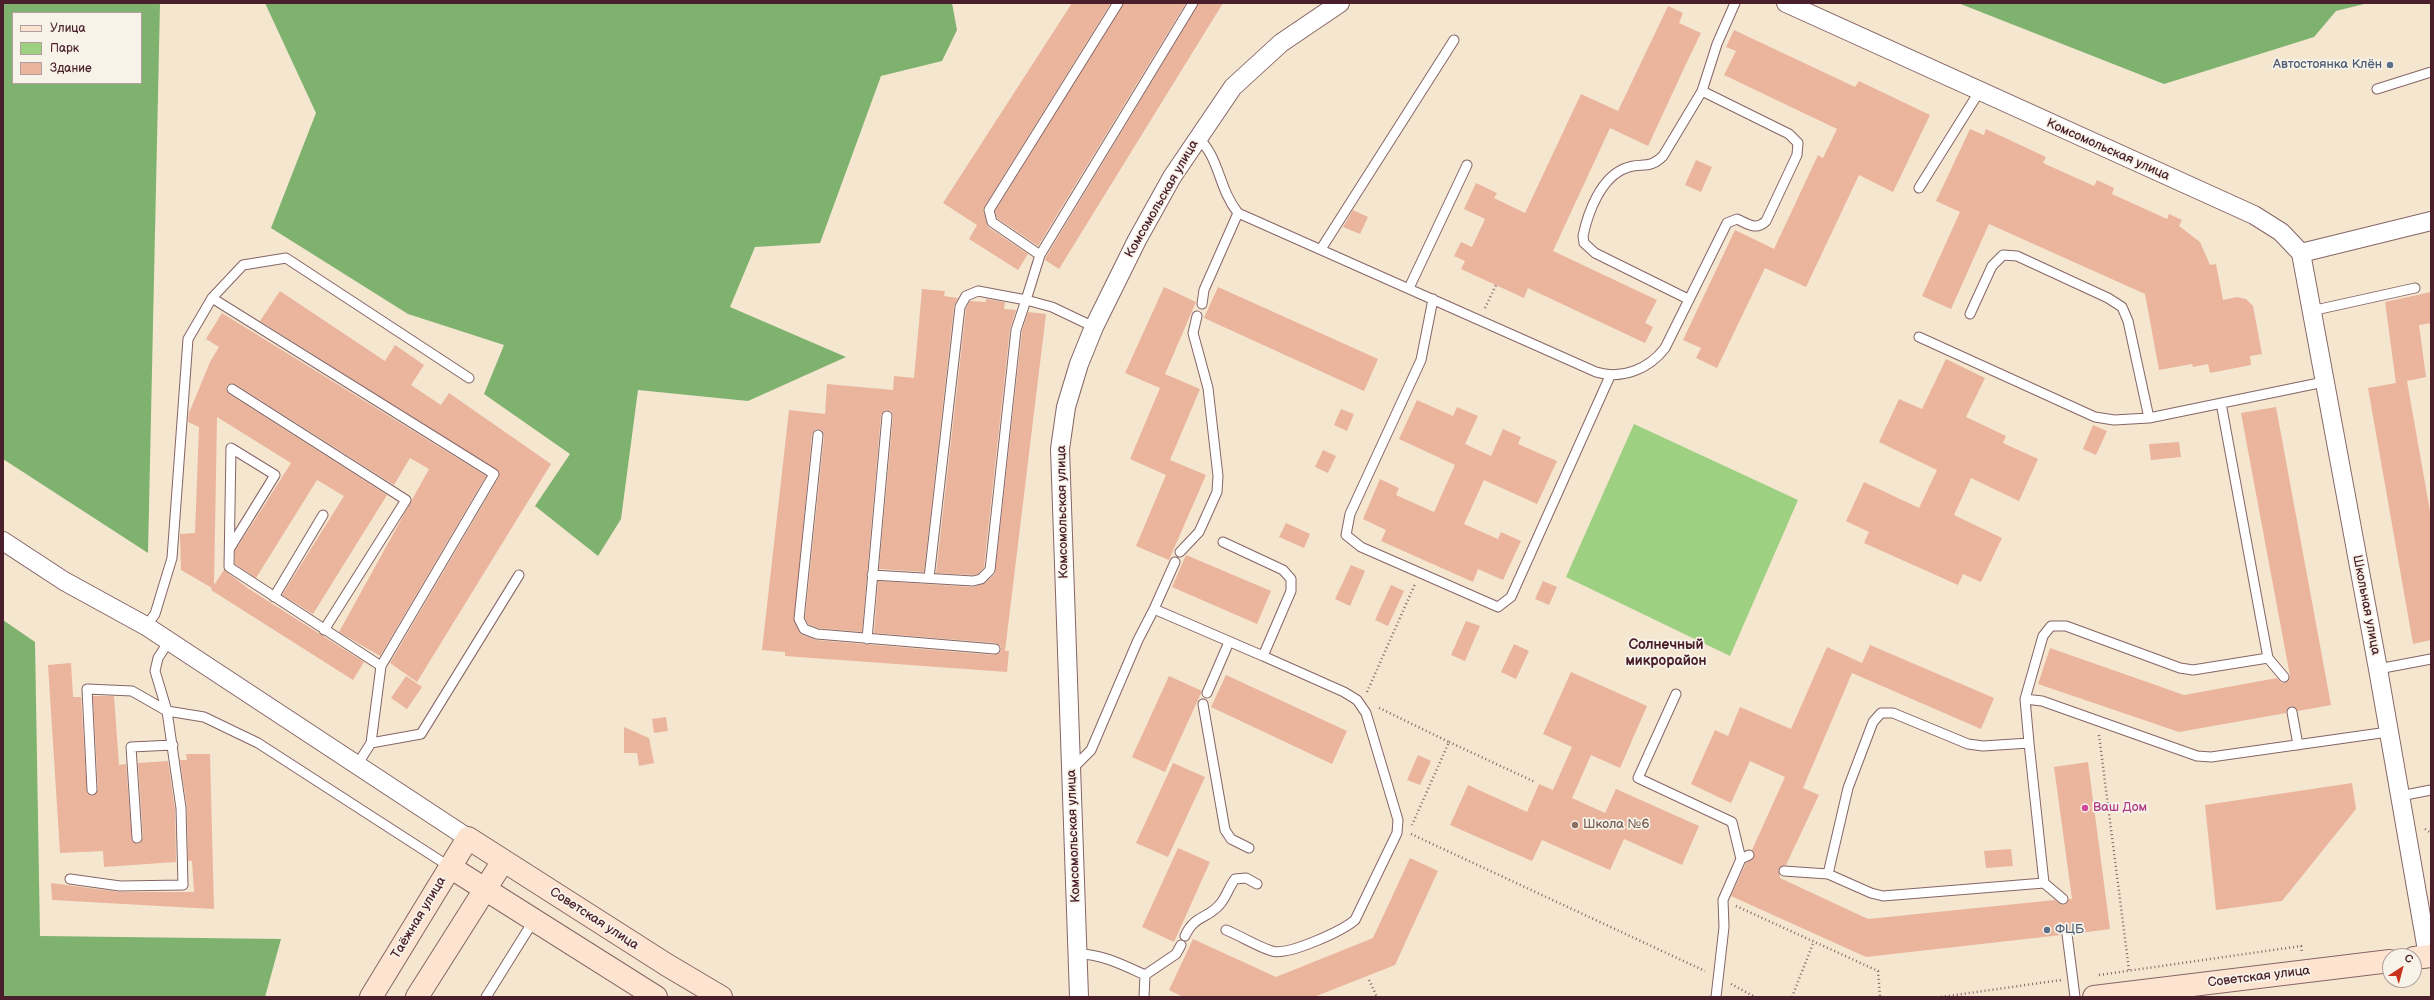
<!DOCTYPE html>
<html>
<head>
<meta charset="utf-8">
<style>
  body { margin:0 }
  #map { position:relative; width:2434px; height:1000px; overflow:hidden; background:#f5e6d0; font-family:"Balsamiq Sans",sans-serif }
  canvas { display:block }
  .frame { position:absolute; inset:0; border:4px solid #4a1f2b; pointer-events:none }
  .legend { position:absolute; left:12px; top:12px; width:130px; height:72px; box-sizing:border-box; background:#f7f3e8; border:1px solid #b29e9c; margin:0; padding:5px 7px; list-style:none; font-size:12px; color:#4a1f2b }
  .legend li { display:flex; align-items:center; gap:8px; height:20px }
  .legend b { width:20px; border:1px solid #b29e9c }
  .north { position:absolute; left:2382px; top:948px; width:40px; height:40px; box-sizing:border-box; background:#f7f3e8; border:1px solid #b29e9c; border-radius:50%; rotate:36deg; font-size:11px; font-weight:700; line-height:16px; text-align:center; color:#4a1f2b }
  .north::after { content:''; display:block; margin:auto; width:14px; height:18px; background:#c8321e; clip-path:polygon(50% 0,100% 100%,50% 72%,0 100%) }
</style>
</head>
<body>
<div id="map">
<canvas width="2434" height="1000"></canvas>
<div class="frame"></div>
<ul class="legend">
<li><b style="height:5px;background:#fde4d1"></b>Улица</li>
<li><b style="height:11px;background:#9dd080"></b>Парк</li>
<li><b style="height:11px;background:#ebb49d"></b>Здание</li>
</ul>
<div class="north">С</div>
</div>
<script>
const g = document.querySelector('canvas').getContext('2d');
g.lineJoin = 'round';
function fill(path, color) {
  g.fillStyle = color;
  g.fill(path, 'evenodd');
}
function stroke(path, color, width, dash) {
  g.strokeStyle = color;
  g.lineWidth = width;
  g.lineCap = dash ? 'butt' : 'round';
  g.setLineDash(dash || []);
  g.stroke(path);
}
function label(font, color, halo, rows, align = 'center') {
  g.font = font + ' "Balsamiq Sans",sans-serif';
  g.lineWidth = 3.5;
  g.setLineDash([]);
  g.textBaseline = 'middle';
  g.strokeStyle = halo;
  g.fillStyle = color;
  for (const [text, x, y, turn = 0] of rows) {
    g.save();
    g.translate(x, y);
    g.rotate((+turn || 0) * Math.PI / 180);
    g.textAlign = isNaN(turn) ? turn : align;
    if (halo) g.strokeText(text, 0, 0);
    g.fillText(text, 0, 0);
    g.restore();
  }
}
fill(new Path2D(`
  M 1634,424 L 1798,500 L 1730,656 L 1566,577 Z`), '#9dd080');
fill(new Path2D(`
  M 3,3 L 160,3 L 148,553 L 3,459 ZM 13,13 L 141,13 L 141,83 L 13,83 Z
  M 265,3 L 952,3 L 957,30 L 942,61 L 881,76 L 820,243 L 755,247 L 730,307 L 846,357 L 748,401 L 638,390 L 621,519 L 598,556 L 535,506 L 570,454 L 484,394 L 504,345 L 408,314 L 271,228 L 316,113 Z
  M 1958,3 L 2368,3 L 2336,11 L 2314,37 L 2164,84 Z
  M 3,620 L 35,642 L 40,936 L 281,939 L 265,997 L 3,997 Z`), '#7eb26e');
fill(new Path2D(`
  M 1072,3 L 1111,3 L 983,209 L 988,227 L 1028,254 L 1018,270 L 969,239 L 977,225 L 943,203 Z
  M 1124,3 L 1186,3 L 1038,246 L 997,218 L 995,211 Z
  M 1199,3 L 1223,3 L 1059,269 L 1045,260 L 1046,257 Z
  M 1668,6 L 1683,13 L 1679,23 L 1701,33 L 1686,64 L 1648,146 L 1610,128 L 1553,251 L 1657,300 L 1645,323 L 1653,327 L 1645,343 L 1528,288 L 1524,298 L 1461,269 L 1465,261 L 1454,256 L 1461,242 L 1472,247 L 1485,219 L 1464,209 L 1476,183 L 1497,193 L 1494,198 L 1525,213 L 1581,94 L 1618,111 Z
  M 1734,30 L 1855,87 L 1859,81 L 1930,115 L 1893,192 L 1859,175 L 1806,287 L 1765,268 L 1717,368 L 1696,358 L 1701,348 L 1683,340 L 1735,230 L 1774,249 L 1818,155 L 1823,158 L 1837,129 L 1724,75 L 1736,51 L 1726,47 Z
  M 1970,129 L 1984,135 L 1986,129 L 2046,157 L 2043,163 L 2094,186 L 2097,180 L 2114,188 L 2112,194 L 2167,219 L 2169,214 L 2182,220 L 2179,226 L 2200,242 L 2210,265 L 2216,264 L 2223,300 L 2237,297 L 2246,299 L 2253,306 L 2262,354 L 2250,356 L 2251,365 L 2210,373 L 2208,364 L 2193,367 L 2192,364 L 2159,370 L 2145,294 L 1989,224 L 1951,309 L 1922,296 L 1960,212 L 1936,201 Z
  M 1696,160 L 1712,167 L 1701,192 L 1685,185 Z
  M 1353,210 L 1368,217 L 1360,234 L 1343,227 Z
  M 1164,287 L 1196,302 L 1165,374 L 1200,389 L 1170,460 L 1206,475 L 1169,560 L 1136,546 L 1166,475 L 1130,459 L 1160,388 L 1125,373 Z
  M 1218,287 L 1378,359 L 1364,391 L 1204,318 Z
  M 922,289 L 945,291 L 944,296 L 958,298 L 954,306 L 924,572 L 879,569 L 893,417 L 891,411 L 885,410 L 881,415 L 862,632 L 818,628 L 808,624 L 805,618 L 824,436 L 822,430 L 816,429 L 812,434 L 794,621 L 801,634 L 816,640 L 994,655 L 1000,653 L 1001,647 L 996,643 L 874,633 L 878,581 L 973,587 L 985,583 L 995,574 L 1022,331 L 1028,312 L 1046,314 L 1005,651 L 1009,651 L 1007,672 L 785,656 L 785,652 L 762,650 L 789,410 L 825,414 L 827,384 L 893,390 L 894,376 L 914,378 Z
  M 280,291 L 385,361 L 395,345 L 424,365 L 411,385 L 441,405 L 449,393 L 551,464 L 417,682 L 390,663 L 499,477 L 499,471 L 260,321 Z
  M 2431,292 L 2431,323 L 2419,325 L 2426,377 L 2407,381 L 2431,517 L 2431,640 L 2413,644 L 2368,388 L 2396,383 L 2385,302 Z
  M 986,299 L 1005,302 L 1004,309 L 1016,310 L 1010,329 L 984,567 L 978,574 L 972,575 L 936,573 L 966,309 L 970,301 L 986,302 Z
  M 222,313 L 486,476 L 380,656 L 339,632 L 429,469 L 410,458 L 394,485 L 235,384 L 227,385 L 226,389 L 229,394 L 387,495 L 313,614 L 282,595 L 344,496 L 317,480 L 256,578 L 235,564 L 235,551 L 291,463 L 217,417 L 214,585 L 224,570 L 249,589 L 364,662 L 353,680 L 211,590 L 212,588 L 181,570 L 180,534 L 195,533 L 199,427 L 188,422 L 189,413 L 210,362 L 219,347 L 206,339 Z
  M 1946,359 L 1985,378 L 1966,417 L 2006,436 L 2003,443 L 2038,459 L 2019,501 L 1971,478 L 1954,515 L 2002,538 L 1981,582 L 1963,574 L 1958,585 L 1864,543 L 1869,532 L 1846,521 L 1864,482 L 1919,508 L 1937,470 L 1879,442 L 1899,399 L 1922,409 Z
  M 1417,400 L 1453,416 L 1457,407 L 1478,416 L 1465,444 L 1491,456 L 1503,429 L 1521,437 L 1518,444 L 1557,461 L 1537,504 L 1484,480 L 1464,524 L 1498,539 L 1501,532 L 1521,541 L 1503,580 L 1478,569 L 1473,582 L 1381,541 L 1386,530 L 1363,519 L 1380,479 L 1399,488 L 1396,495 L 1434,512 L 1455,465 L 1399,439 Z
  M 2276,407 L 2331,705 L 2298,711 L 2291,706 L 2288,708 L 2286,713 L 2179,732 L 2038,684 L 2050,648 L 2184,695 L 2277,678 L 2282,683 L 2288,681 L 2290,676 L 2241,413 Z
  M 1341,409 L 1354,414 L 1347,431 L 1334,425 Z
  M 2093,425 L 2107,431 L 2096,455 L 2083,449 Z
  M 2179,442 L 2181,457 L 2151,460 L 2149,444 Z
  M 1323,450 L 1336,456 L 1328,473 L 1315,467 Z
  M 1286,523 L 1310,534 L 1304,548 L 1279,537 Z
  M 1186,555 L 1271,591 L 1257,624 L 1172,587 Z
  M 1351,565 L 1365,571 L 1350,606 L 1335,599 Z
  M 1543,581 L 1557,587 L 1549,605 L 1535,599 Z
  M 1391,585 L 1404,591 L 1388,626 L 1375,620 Z
  M 1466,621 L 1480,626 L 1465,661 L 1451,655 Z
  M 1514,644 L 1529,651 L 1516,679 L 1501,672 Z
  M 1870,645 L 1994,698 L 1981,729 L 1852,673 L 1803,788 L 1819,795 L 1786,865 L 1779,868 L 1780,878 L 1868,919 L 2055,900 L 2062,905 L 2065,904 L 2069,899 L 2072,899 L 2054,767 L 2088,762 L 2110,929 L 2073,934 L 2072,930 L 2067,928 L 2062,931 L 2061,935 L 1866,957 L 1731,896 L 1746,863 L 1754,858 L 1754,853 L 1752,850 L 1785,777 L 1750,761 L 1731,803 L 1691,784 L 1715,730 L 1728,736 L 1740,707 L 1791,729 L 1827,647 L 1862,663 Z
  M 71,663 L 73,697 L 81,697 L 87,793 L 93,796 L 98,790 L 93,696 L 114,696 L 119,765 L 126,764 L 132,841 L 138,844 L 143,838 L 138,763 L 168,761 L 175,809 L 176,862 L 104,867 L 103,851 L 60,853 L 48,665 Z
  M 1571,672 L 1647,706 L 1620,768 L 1591,755 L 1572,798 L 1605,813 L 1616,789 L 1699,826 L 1682,865 L 1624,839 L 1610,870 L 1542,840 L 1532,861 L 1450,825 L 1468,785 L 1527,812 L 1539,784 L 1553,790 L 1572,747 L 1543,734 Z
  M 1226,675 L 1347,731 L 1332,764 L 1211,707 Z
  M 406,676 L 422,687 L 407,709 L 391,698 Z
  M 1169,676 L 1202,691 L 1165,772 L 1132,757 Z
  M 666,717 L 668,731 L 654,733 L 652,719 Z
  M 624,727 L 649,738 L 654,763 L 639,766 L 637,753 L 624,753 Z
  M 186,754 L 210,754 L 214,909 L 52,900 L 51,883 L 120,892 L 194,892 L 192,861 L 188,861 L 187,808 L 180,760 L 187,760 Z
  M 1418,755 L 1431,761 L 1420,785 L 1407,780 Z
  M 1173,763 L 1205,777 L 1168,857 L 1136,843 Z
  M 2352,783 L 2356,809 L 2282,901 L 2216,910 L 2205,805 Z
  M 1178,848 L 1210,862 L 1174,942 L 1142,927 Z
  M 2011,849 L 2013,866 L 1986,868 L 1984,851 Z
  M 1410,858 L 1438,871 L 1395,965 L 1314,997 L 1183,997 L 1169,990 L 1193,939 L 1276,977 L 1373,938 Z`), '#ebb49d');
const lane = new Path2D(`
  M 2377,89 L 2431,72
  M 1197,137 C 1220,157 1218,188 1238,213 L 1596,372 C 1622,380 1649,369 1665,348 L 1727,223 L 1737,219 C 1748,224 1756,231 1766,221 L 1797,155 L 1798,143 L 1789,134 L 1702,91 L 1717,44 L 1735,3
  M 1919,188 L 1979,92
  M 1321,249 L 1454,40
  M 1040,255 L 992,222 L 989,210 L 1118,3
  M 1409,288 L 1467,165
  M 212,298 L 494,474 L 381,666 L 371,743 L 357,765
  M 1433,299 L 1421,360 L 1350,514 L 1346,535 L 1361,547 L 1498,607 L 1511,597 L 1610,376
  M 1688,299 L 1595,253 L 1584,243 L 1583,236 C 1588,212 1601,177 1626,168 C 1641,162 1649,170 1663,156 L 1702,91
  M 1202,304 L 1204,290 L 1238,213
  M 2311,311 L 2415,288
  M 1970,314 L 1992,266 L 2003,255 L 2017,256 L 2108,298 L 2122,307 L 2128,321 L 2149,418 L 2324,382
  M 1094,327 L 1052,307 L 1026,300 L 1040,255 L 1193,3
  M 1919,337 L 2095,417 L 2114,420 L 2149,418
  M 232,389 L 406,500 L 324,630
  M 2221,403 L 2268,658 L 2193,670 L 2180,668 L 2066,626 L 2051,626 L 2043,636 L 2025,699 L 2042,701 L 2197,756 L 2211,757 L 2388,732
  M 818,435 L 799,619 L 804,629 L 817,634 L 995,649
  M 230,548 L 275,475 L 231,448 L 229,567 L 381,666
  M 1180,552 L 1199,532 L 1217,492 L 1218,476 L 1208,388 L 1193,333 L 1197,316
  M 872,575 L 973,581 L 981,579 L 990,570 L 1016,330 L 1026,300 L 978,291 L 966,296 L 960,307 L 929,578
  M 274,597 L 323,515
  M 1154,609 L 1175,562
  M 146,626 L 155,614 L 172,558 L 188,339 L 212,298 L 243,265 L 286,258 L 469,378
  M 867,639 L 887,416
  M 2268,658 L 2284,677
  M 2378,669 L 2431,659
  M 1207,693 L 1229,642
  M 1676,694 L 1638,778 L 1732,822 L 1741,859
  M 1203,704 L 1225,830 L 1231,839 L 1249,848
  M 2292,712 L 2298,745
  M 371,743 L 421,734 L 519,575
  M 1071,770 L 1091,750 L 1138,640 L 1154,609 L 1263,656 L 1291,591 L 1291,579 L 1283,570 L 1223,542
  M 92,790 L 87,689 L 132,691 L 167,711 L 204,717 L 258,743 L 450,867
  M 2400,796 L 2431,790
  M 137,838 L 131,747 L 173,745
  M 1784,871 L 1828,874 L 1871,893 L 1883,896 L 2044,883 L 2029,743
  M 1828,874 L 1848,788 L 1873,722 L 1881,713 L 1893,713 L 1968,744 L 1983,746 L 2029,743 L 2025,699
  M 70,879 L 120,886 L 183,885 L 181,808 L 167,711 L 155,671 L 158,658 L 169,641
  M 2044,883 L 2063,899
  M 1226,930 C 1241,936 1256,946 1272,951 C 1288,956 1342,931 1355,920 L 1397,833 L 1398,820 L 1366,713 L 1357,700 L 1344,692 L 1263,656
  M 2067,934 L 2075,997
  M 1185,936 C 1195,914 1209,919 1221,903 C 1227,895 1229,887 1235,879 L 1246,878 L 1257,884
  M 1078,954 C 1102,954 1123,965 1145,975 L 1176,954 L 1181,945
  M 486,997 L 534,920
  M 1144,997 L 1145,975
  M 1716,997 L 1724,927 L 1723,900 L 1741,859 L 1749,855`);
const street = new Path2D(`
  M 1786,3 L 2254,215 L 2281,232 L 2301,253
  M 2301,253 L 2378,669 L 2428,956
  M 2301,253 L 2431,221
  M 3,541 L 64,581 L 146,626 L 468,838
  M 1079,997 L 1060,449 L 1066,407 L 1079,364 L 1094,327 L 1137,240 L 1172,177 L 1233,87 L 1281,43 L 1340,3`);
const secondary = new Path2D(`
  M 450,867 L 656,997
  M 2414,958 L 2431,956
  M 371,997 L 468,838 L 667,965 L 721,997
  M 417,997 L 503,861
  M 2094,997 L 2390,961`);
stroke(lane, '#866565', 11);
stroke(street, '#866565', 20);
stroke(secondary, '#866565', 24);
stroke(new Path2D(`
  M 1485,308 L 1497,283
  M 1367,692 L 1415,584
  M 1379,708 L 1449,742 L 1412,825
  M 2099,735 L 2129,970
  M 1449,742 L 1535,782
  M 2425,829 L 2431,833
  M 1411,834 L 1705,971
  M 1736,906 L 1878,971 L 1880,997
  M 2099,975 L 2301,946 L 2302,953
  M 1369,980 L 1377,997
  M 1731,984 L 1755,997
  M 1792,997 L 1814,941
  M 1941,997 L 2061,980`), '#866565', 2.5, [1, 3]);
stroke(lane, '#fff', 9);
stroke(street, '#fff', 18);
stroke(secondary, '#fde4d1', 22);
for (const [x, y, r, color] of [
  [2390,65,4,"#5c6f8a"],
  [2085,808,4,"#d1479c"],
  [1575,825,4,"#8d6e63"],
  [2047,930,4,"#5c6f8a"]
]) {
  const dot = new Path2D();
  dot.arc(x, y, r, 0, 2 * Math.PI);
  g.fillStyle = color;
  g.fill(dot);
  stroke(dot, '#f7f3e8', 1.5);
}
label('13px', '#4e5e75', '#f7f3e8', [
  ["Автостоянка Клён",2382,65],
  ["ФЦБ",2055,930,"left"]
], 'right');
label('13px', '#4a1f2b', '#f7f3e8', [
  ["Комсомольская улица",2108,150,24],
  ["Комсомольская улица",1162,199,-60],
  ["Комсомольская улица",1063,512,-91],
  ["Школьная улица",2366,605,79],
  ["Комсомольская улица",1074,836,-92],
  ["Таёжная улица",419,918,-59],
  ["Советская улица",594,919,33],
  ["Советская улица",2259,977,-7]
]);
label('13px', '#b23c85', '#f7f3e8', [
  ["Ваш Дом",2093,808]
], 'left');
label('13px', '#785e54', '#f7f3e8', [
  ["Школа №6",1583,825]
], 'left');
label('bold 14px', '#4a1f2b', '#f7f3e8', [
  ["Солнечный",1666,645],
  ["микрорайон",1666,661]
]);
</script>
</body>
</html>
